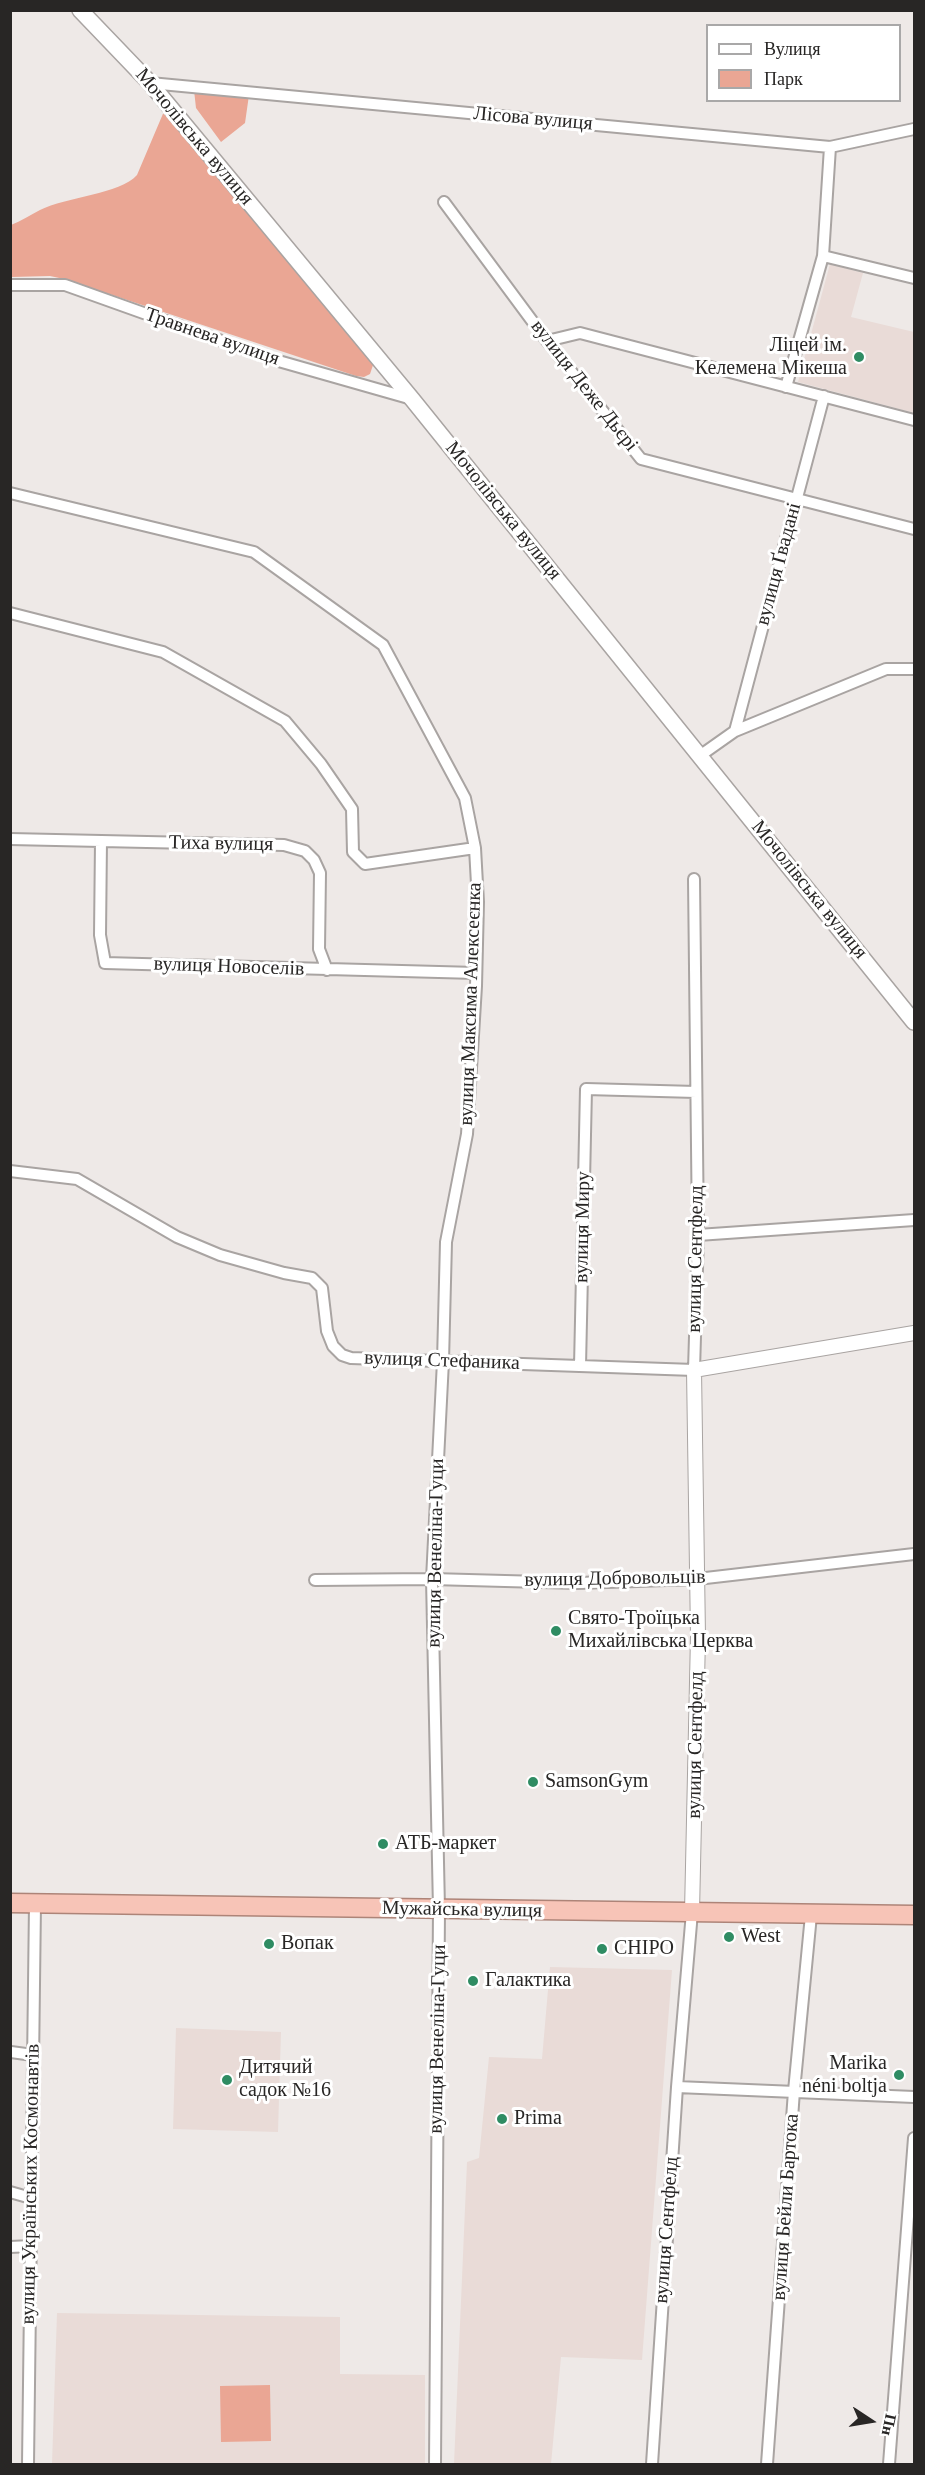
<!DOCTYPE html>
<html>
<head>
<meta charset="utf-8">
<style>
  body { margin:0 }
  #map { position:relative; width:925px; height:2475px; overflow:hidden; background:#eee9e7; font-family:Georgia,serif }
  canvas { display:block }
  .frame { position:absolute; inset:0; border:12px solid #282625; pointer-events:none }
  .legend { position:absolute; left:706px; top:24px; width:195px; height:78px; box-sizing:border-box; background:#fff; border:2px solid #a9a8a8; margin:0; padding:8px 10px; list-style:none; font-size:18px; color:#282625 }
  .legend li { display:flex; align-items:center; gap:12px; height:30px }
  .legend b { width:30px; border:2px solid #a9a8a8 }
  .north { position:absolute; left:841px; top:2391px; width:60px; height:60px; -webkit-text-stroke:4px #fff; paint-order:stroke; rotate:102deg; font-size:16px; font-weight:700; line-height:24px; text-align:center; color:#282625 }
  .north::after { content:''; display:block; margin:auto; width:21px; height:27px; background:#282625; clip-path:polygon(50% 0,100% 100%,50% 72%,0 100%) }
</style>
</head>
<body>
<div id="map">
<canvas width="925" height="2475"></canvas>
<div class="frame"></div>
<ul class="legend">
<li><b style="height:8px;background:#fff"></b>Вулиця</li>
<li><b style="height:16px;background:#eaa694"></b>Парк</li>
</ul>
<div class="north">Пн</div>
</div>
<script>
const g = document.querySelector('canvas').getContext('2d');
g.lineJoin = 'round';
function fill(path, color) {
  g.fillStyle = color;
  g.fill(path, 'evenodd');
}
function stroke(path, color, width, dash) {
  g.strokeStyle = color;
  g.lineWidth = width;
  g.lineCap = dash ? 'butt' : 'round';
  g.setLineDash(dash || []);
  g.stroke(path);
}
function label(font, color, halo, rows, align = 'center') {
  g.font = font + ' Georgia,serif';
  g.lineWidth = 6;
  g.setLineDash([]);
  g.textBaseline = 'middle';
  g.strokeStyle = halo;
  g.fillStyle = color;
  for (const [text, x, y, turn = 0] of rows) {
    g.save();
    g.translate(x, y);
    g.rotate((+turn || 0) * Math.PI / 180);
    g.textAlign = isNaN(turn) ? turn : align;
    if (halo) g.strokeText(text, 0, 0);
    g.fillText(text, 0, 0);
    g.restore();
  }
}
fill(new Path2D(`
  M 830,264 L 863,273 L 851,317 L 914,332 L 914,413 L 798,382 Z
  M 550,1967 L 672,1970 L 642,2360 L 561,2357 L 551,2464 L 454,2464 L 467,2162 L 479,2158 L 489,2057 L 542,2059 Z
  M 176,2028 L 281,2032 L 278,2132 L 173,2129 Z
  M 57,2313 L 340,2317 L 340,2374 L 425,2375 L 425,2464 L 52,2464 Z`), '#e9dbd7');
fill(new Path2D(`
  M 194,90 L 249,95 L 245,123 L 221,142 L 196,108 Z
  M 165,109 L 373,365 L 370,374 L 364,377 L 356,376 L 64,279 L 50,276 L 11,277 L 11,225 C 21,221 30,215 40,210 C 66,197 120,194 137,175 Z
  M 270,2385 L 271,2441 L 221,2442 L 220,2386 Z`), '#eaa694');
const minor = new Path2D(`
  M 150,83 L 830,147 L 914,129
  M 444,202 L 547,341 L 641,459 L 914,529
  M 823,256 L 914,278
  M 10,285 L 65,285 L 275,360 L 412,399
  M 547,341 L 580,333 L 914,420
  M 786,387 L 823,256 L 830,147
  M 10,493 L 254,552 L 383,645 L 465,798 L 475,848 L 478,902 L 476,986 L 467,1134 L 446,1242 L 443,1361 L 432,1579 L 439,1909 L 435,2464
  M 10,613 L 163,652 L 285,721 L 321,764 L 352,809 L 353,852 L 365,864 L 475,848
  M 735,731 L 824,396
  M 701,755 L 735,731 L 886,669 L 914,669
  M 10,839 L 284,845 L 305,851 L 314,860 L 320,873 L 319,949 L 327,970
  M 101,841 L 100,935 L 105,963 L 476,973
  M 10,1171 L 77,1179 L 177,1237 L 220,1255 L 284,1273 L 312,1278 L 322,1288 L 327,1331 L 333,1346 L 342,1355 L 351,1358 L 694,1370 L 698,1235 L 694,879
  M 698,1235 L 914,1220
  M 580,1366 L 586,1089 L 696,1092
  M 315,1580 L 432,1579 L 578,1583 L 697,1579 L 914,1554
  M 11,2052 L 33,2055
  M 677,2087 L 914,2097
  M 10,2192 L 31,2198
  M 10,2247 L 31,2246
  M 28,2464 L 35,1904
  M 652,2464 L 677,2087 L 692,1912
  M 767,2464 L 794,2091 L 811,1915
  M 889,2464 L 914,2138`);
const tertiary = new Path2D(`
  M 692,1912 L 698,1636 L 694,1370 L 914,1333`);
const secondary = new Path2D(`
  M 80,10 L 150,83 L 412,399 L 914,1022`);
const trunk = new Path2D(`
  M 10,1903 L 914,1915`);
stroke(minor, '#a9a4a2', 14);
stroke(tertiary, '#a9a4a2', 16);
stroke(secondary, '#a9a4a2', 18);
stroke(trunk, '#ad8478', 21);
stroke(minor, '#fff', 10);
stroke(tertiary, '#fff', 14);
stroke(secondary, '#fff', 15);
stroke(trunk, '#f7c4b7', 18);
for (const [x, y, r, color] of [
  [859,357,6,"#2f8c63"],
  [556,1631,6,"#2f8c63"],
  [533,1782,6,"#2f8c63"],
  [383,1844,6,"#2f8c63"],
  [729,1937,6,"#2f8c63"],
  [269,1944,6,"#2f8c63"],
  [602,1949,6,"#2f8c63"],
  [473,1981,6,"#2f8c63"],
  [899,2075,6,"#2f8c63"],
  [227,2080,6,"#2f8c63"],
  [502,2119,6,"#2f8c63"]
]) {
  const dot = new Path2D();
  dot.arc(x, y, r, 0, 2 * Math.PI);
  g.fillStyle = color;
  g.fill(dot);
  stroke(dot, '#fff', 2);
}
label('20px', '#282625', '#fff', [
  ["Лісова вулиця",533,119,5],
  ["Мочолівська вулиця",194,137,50],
  ["Травнева вулиця",212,337,19],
  ["вулиця Деже Дьєрі",584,386,52],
  ["Мочолівська вулиця",503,511,51],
  ["вулиця Ґвадані",779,564,-75],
  ["Тиха вулиця",221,844,1],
  ["Мочолівська вулиця",809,890,51],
  ["вулиця Новоселів",229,967,2],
  ["вулиця Максима Алексеєнка",471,1004,-88],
  ["вулиця Миру",583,1227,-89],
  ["вулиця Сентфелд",696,1259,-89],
  ["вулиця Стефаника",442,1361,2],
  ["вулиця Венеліна-Гуци",436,1553,-89],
  ["вулиця Добровольців",615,1579,-1],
  ["вулиця Сентфелд",696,1745,-89],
  ["Мужайська вулиця",462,1910,1],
  ["вулиця Венеліна-Гуци",438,2039,-89],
  ["вулиця Українських Космонавтів",31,2184,-89],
  ["вулиця Бейли Бартока",786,2207,-86],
  ["вулиця Сентфелд",667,2230,-86]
]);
label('20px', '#282625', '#fff', [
  ["Ліцей ім.",847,346,"right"],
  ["Келемена Мікеша",847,369,"right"],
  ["Свято-Троїцька",568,1619],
  ["Михайлівська Церква",568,1642],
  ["SamsonGym",545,1782],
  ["АТБ-маркет",395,1844],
  ["West",741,1937],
  ["Вопак",281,1944],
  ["CHIPO",614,1949],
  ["Галактика",485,1981],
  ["Marika",887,2064,"right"],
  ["néni boltja",887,2087,"right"],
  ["Дитячий",239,2068],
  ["садок №16",239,2091],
  ["Prima",514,2119]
], 'left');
</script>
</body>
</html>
